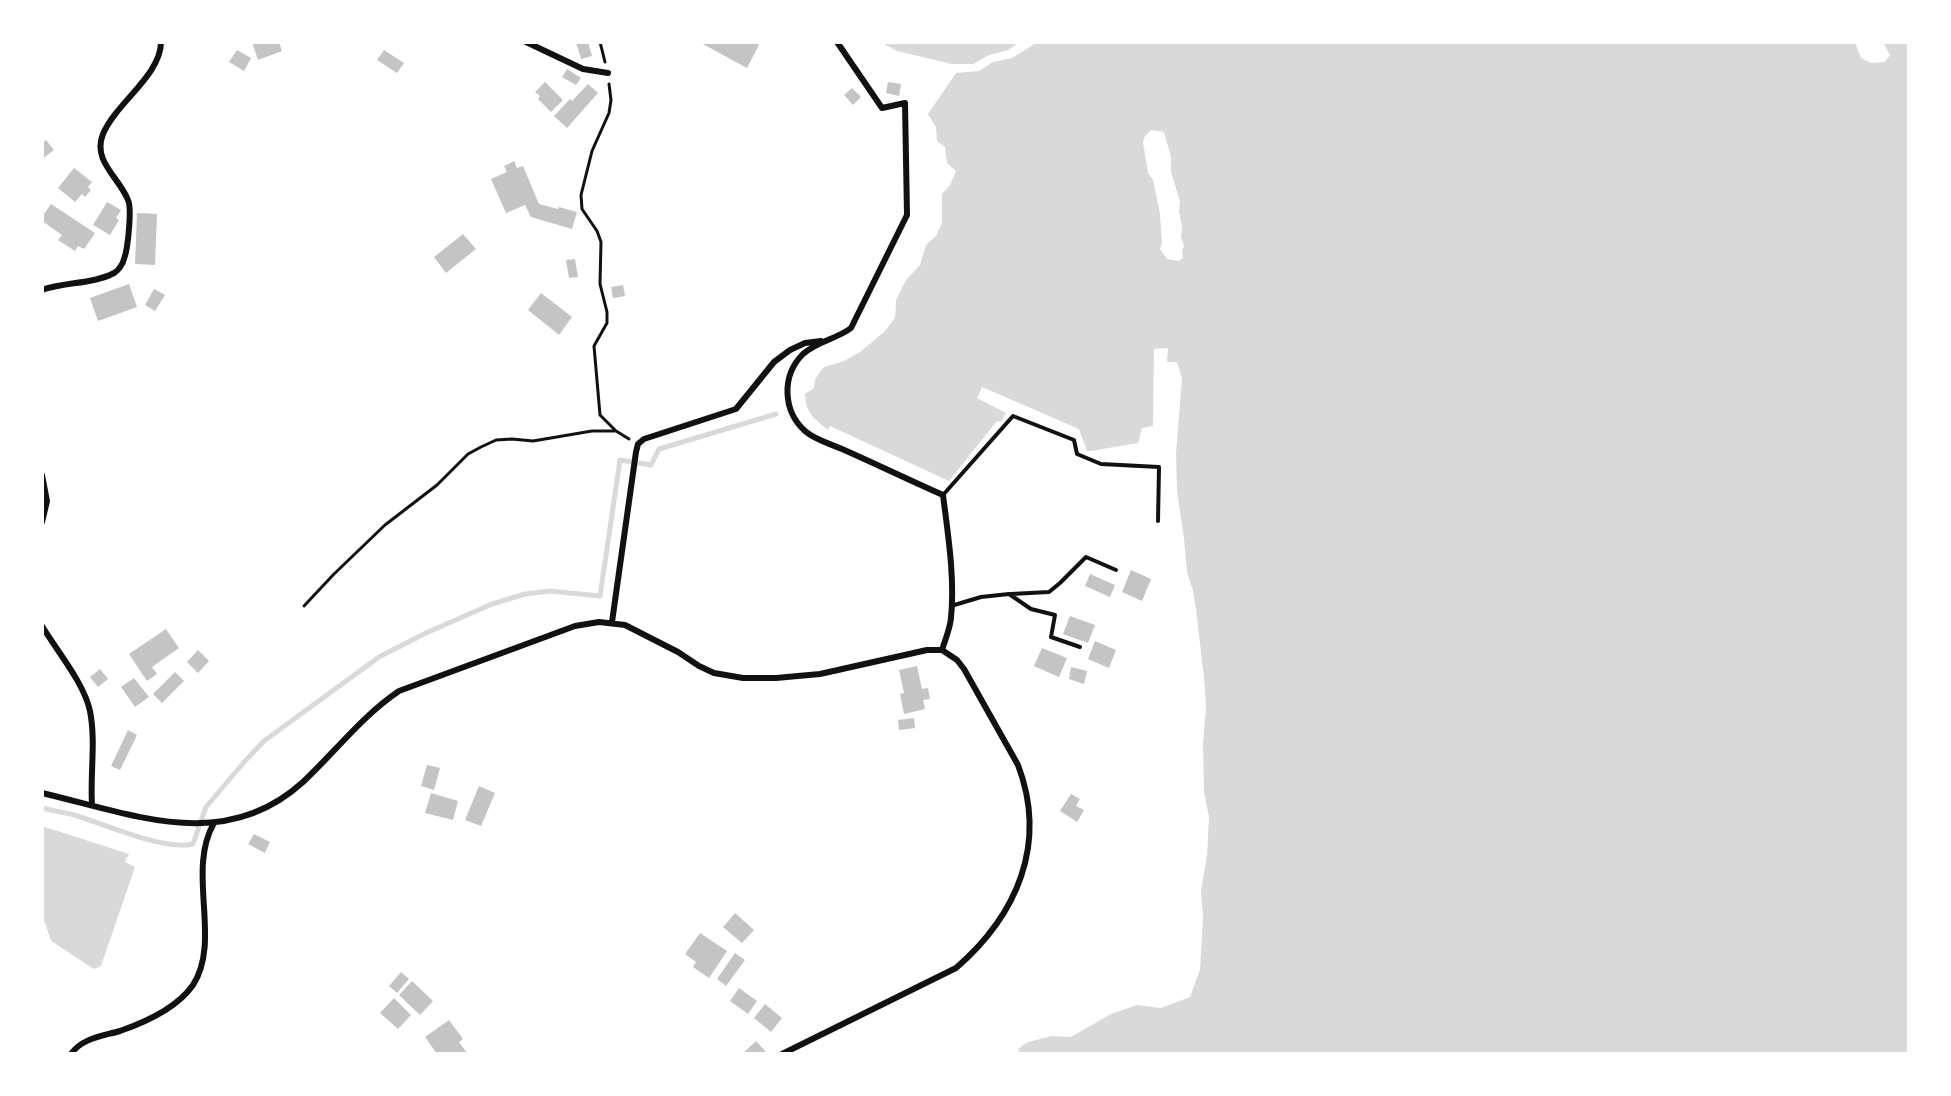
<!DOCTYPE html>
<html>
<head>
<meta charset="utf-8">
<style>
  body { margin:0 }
  #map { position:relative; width:1951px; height:1096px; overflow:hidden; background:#fff; font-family:"Sofia Sans Condensed",sans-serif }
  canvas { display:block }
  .frame { position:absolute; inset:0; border:44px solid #fff; pointer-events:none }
</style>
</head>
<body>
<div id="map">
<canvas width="1951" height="1096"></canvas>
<div class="frame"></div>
</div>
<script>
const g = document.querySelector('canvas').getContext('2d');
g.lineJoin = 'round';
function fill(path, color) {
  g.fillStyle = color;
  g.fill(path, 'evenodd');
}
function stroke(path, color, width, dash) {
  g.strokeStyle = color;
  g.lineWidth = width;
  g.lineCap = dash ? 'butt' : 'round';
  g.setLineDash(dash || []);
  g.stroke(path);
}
fill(new Path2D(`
  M 880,42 L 1020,42 L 1008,50 L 989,55 L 973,64 L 952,64 L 897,51 Z
  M 1038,42 L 1855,42 L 1861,58 L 1871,63 L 1885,62 L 1890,55 L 1883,42 L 1909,42 L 1909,1054 L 1021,1054 L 1018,1049 L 1028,1042 L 1052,1036 L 1071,1037 L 1111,1014 L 1137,1005 L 1161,1008 L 1190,997 L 1200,970 L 1203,917 L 1201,891 L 1207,855 L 1209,817 L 1204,792 L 1203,743 L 1206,707 L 1204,678 L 1196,609 L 1193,591 L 1187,572 L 1184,539 L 1177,491 L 1176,453 L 1182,378 L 1177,362 L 1167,362 L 1168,348 L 1154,349 L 1153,426 L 1142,428 L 1138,443 L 1091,451 L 1087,451 L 1079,429 L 982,387 L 977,398 L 1006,413 L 1001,422 L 997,421 L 949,481 L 830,426 L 828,430 C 815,419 805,413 805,394 L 814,388 L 815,379 L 824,367 L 844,361 L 860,352 L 884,332 L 895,318 L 896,300 L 906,280 L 920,265 L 926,245 L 936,236 L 942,223 L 942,194 L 950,185 L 956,171 L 947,163 L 945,147 L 937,141 L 936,127 L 928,114 L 956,73 L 979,71 L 993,62 L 1012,58 Z
  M 42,826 L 129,854 L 125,862 L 135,867 L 101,966 L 94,969 L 51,941 L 42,914 Z`), '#d9d9d9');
fill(new Path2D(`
  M 1151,130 L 1164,132 L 1171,157 L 1171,172 L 1180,201 L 1179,212 L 1182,226 L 1181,237 L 1184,246 L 1182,251 L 1183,258 L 1179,261 L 1167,259 L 1160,249 L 1162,243 L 1160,214 L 1153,180 L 1148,173 L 1143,142 L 1145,136 Z`), '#fff');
stroke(new Path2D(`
  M 42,808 C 53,811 64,812 74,815 C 105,824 163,851 193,844 L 206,807 L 245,761 L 264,741 L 379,657 L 426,633 L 492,604 L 525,594 L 550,591 L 600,596 L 620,460 L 651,465 L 659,449 L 776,414`), '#d9d9d9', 5);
fill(new Path2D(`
  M 252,42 L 279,42 L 282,51 L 258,60 Z
  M 576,42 L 588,42 L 592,56 L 581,59 Z
  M 699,42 L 754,42 L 759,45 L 747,68 Z
  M 237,50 L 251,58 L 244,71 L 229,62 Z
  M 384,50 L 404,63 L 397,73 L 377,60 Z
  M 567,69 L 581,78 L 576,85 L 562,77 Z
  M 545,82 L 563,100 L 551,112 L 538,99 L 540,96 L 535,92 Z
  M 888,82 L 901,84 L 899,96 L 886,93 Z
  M 588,84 L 598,93 L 567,128 L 554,116 L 570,99 L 572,101 Z
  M 852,88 L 861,97 L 853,105 L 844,95 Z
  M 46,140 L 54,150 L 42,159 L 42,143 Z
  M 514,161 L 517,168 L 523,166 L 539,204 L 558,209 L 559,207 L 577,212 L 572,229 L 531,217 L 525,205 L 506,213 L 491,179 L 507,172 L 504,166 Z
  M 74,168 L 92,182 L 88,187 L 91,190 L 85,197 L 82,194 L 75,202 L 58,188 Z
  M 107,202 L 121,210 L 116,218 L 119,220 L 110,235 L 93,225 Z
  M 51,204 L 95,233 L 84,249 L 78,246 L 75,251 L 58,240 L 62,235 L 42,221 L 42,217 Z
  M 137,213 L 157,214 L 155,265 L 135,264 Z
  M 463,234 L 476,249 L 446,273 L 434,257 Z
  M 575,259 L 578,277 L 569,278 L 566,260 Z
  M 129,284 L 137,307 L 98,321 L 90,298 Z
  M 623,285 L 625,296 L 613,298 L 611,287 Z
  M 154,289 L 165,295 L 155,311 L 145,305 Z
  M 541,293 L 572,317 L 559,335 L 528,310 Z
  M 1131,570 L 1151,579 L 1142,601 L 1122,592 Z
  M 1090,574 L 1115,585 L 1110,597 L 1085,586 Z
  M 1070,616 L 1095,625 L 1088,643 L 1063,634 Z
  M 166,629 L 179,648 L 152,667 L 157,674 L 147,681 L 129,654 Z
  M 1095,641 L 1116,650 L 1109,668 L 1088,659 Z
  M 1042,648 L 1067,658 L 1059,677 L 1034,666 Z
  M 198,650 L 209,661 L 198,673 L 187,662 Z
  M 917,666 L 922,689 L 928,688 L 930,699 L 923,700 L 925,709 L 904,714 L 900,694 L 904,693 L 899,670 Z
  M 1071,667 L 1087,671 L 1084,684 L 1069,679 Z
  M 100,669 L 108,679 L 98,687 L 90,677 Z
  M 175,672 L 184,681 L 162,703 L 153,694 Z
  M 134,678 L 149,697 L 135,707 L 121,687 Z
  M 914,718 L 915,728 L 899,730 L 898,720 Z
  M 128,730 L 137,735 L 120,770 L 111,766 Z
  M 427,765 L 440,768 L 434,790 L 421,786 Z
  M 479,786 L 495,793 L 481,826 L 465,820 Z
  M 431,793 L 458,801 L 453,820 L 425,813 Z
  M 1071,794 L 1080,799 L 1076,806 L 1084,810 L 1077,822 L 1060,811 Z
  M 254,834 L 270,842 L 265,853 L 248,844 Z
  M 735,913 L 754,930 L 742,943 L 723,927 Z
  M 700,933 L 727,951 L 709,978 L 693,967 L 696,962 L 685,954 Z
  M 735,953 L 745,960 L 726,986 L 717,979 Z
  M 401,972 L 409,979 L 397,993 L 389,986 Z
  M 412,981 L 433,1001 L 420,1015 L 399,995 Z
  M 739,988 L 757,1001 L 748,1014 L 730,1001 Z
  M 394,998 L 411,1015 L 398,1029 L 380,1013 Z
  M 765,1004 L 782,1018 L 771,1032 L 754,1018 Z
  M 449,1020 L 463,1039 L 459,1042 L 468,1054 L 437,1054 L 425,1037 Z
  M 756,1041 L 766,1052 L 764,1054 L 742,1054 Z`), '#c4c4c4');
stroke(new Path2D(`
  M 600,42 L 605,62
  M 609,84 L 611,100 L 609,113 L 592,151 L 581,195 L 582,209 L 597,231 L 601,242 L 600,284 L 607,312 L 607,323 L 594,346 L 600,415 L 616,431
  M 304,606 L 334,574 L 385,525 L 437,485 L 468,454 L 481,447 L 496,440 L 512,439 L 533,441 L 592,431 L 616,431 L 629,439`), '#111', 3);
stroke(new Path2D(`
  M 943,495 L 1013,416 L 1074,440 L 1077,454 L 1101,464 L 1159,467 L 1158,521
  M 1011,594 L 1049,592 L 1060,583 L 1086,557 L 1116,570
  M 951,606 L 981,597 L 1009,594 L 1031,609 L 1055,615 L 1051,637 L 1080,647`), '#111', 4);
stroke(new Path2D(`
  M 526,42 L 583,69 L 608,73
  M 837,42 L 882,108 L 905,103 L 907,215 L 851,328 C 837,339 817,341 803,354 C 781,376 783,411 805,431 C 815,440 831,444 842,449 C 876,464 909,480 943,495 C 948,535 955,578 951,618 C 950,629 945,640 942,650
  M 42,290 C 64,282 94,284 114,273 C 118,271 123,264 124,259 C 128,249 132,208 128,200 C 119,177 92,161 103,134 C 116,103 161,75 161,42
  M 42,475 L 47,501 L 42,522
  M 612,622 L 636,452 L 638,444 L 644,439 L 736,409 L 774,362 L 790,350 L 805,343 L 821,341
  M 42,626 C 57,651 84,683 90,711 C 96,742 90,774 92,805
  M 42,793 C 132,814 224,854 303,782 C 335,752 362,716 399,691 L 575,626 L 599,622 L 625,625 L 678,652 L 699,666 L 714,673 L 743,678 L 776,678 L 820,674 L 927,650 L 942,650 L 957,660 L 964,669 L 1018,765 C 1048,844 1017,915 956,968 L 782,1054
  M 71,1054 C 82,1038 103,1036 120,1031 C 146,1022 177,1008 193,985 C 222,940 186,871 214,823`), '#111', 6);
</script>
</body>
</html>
